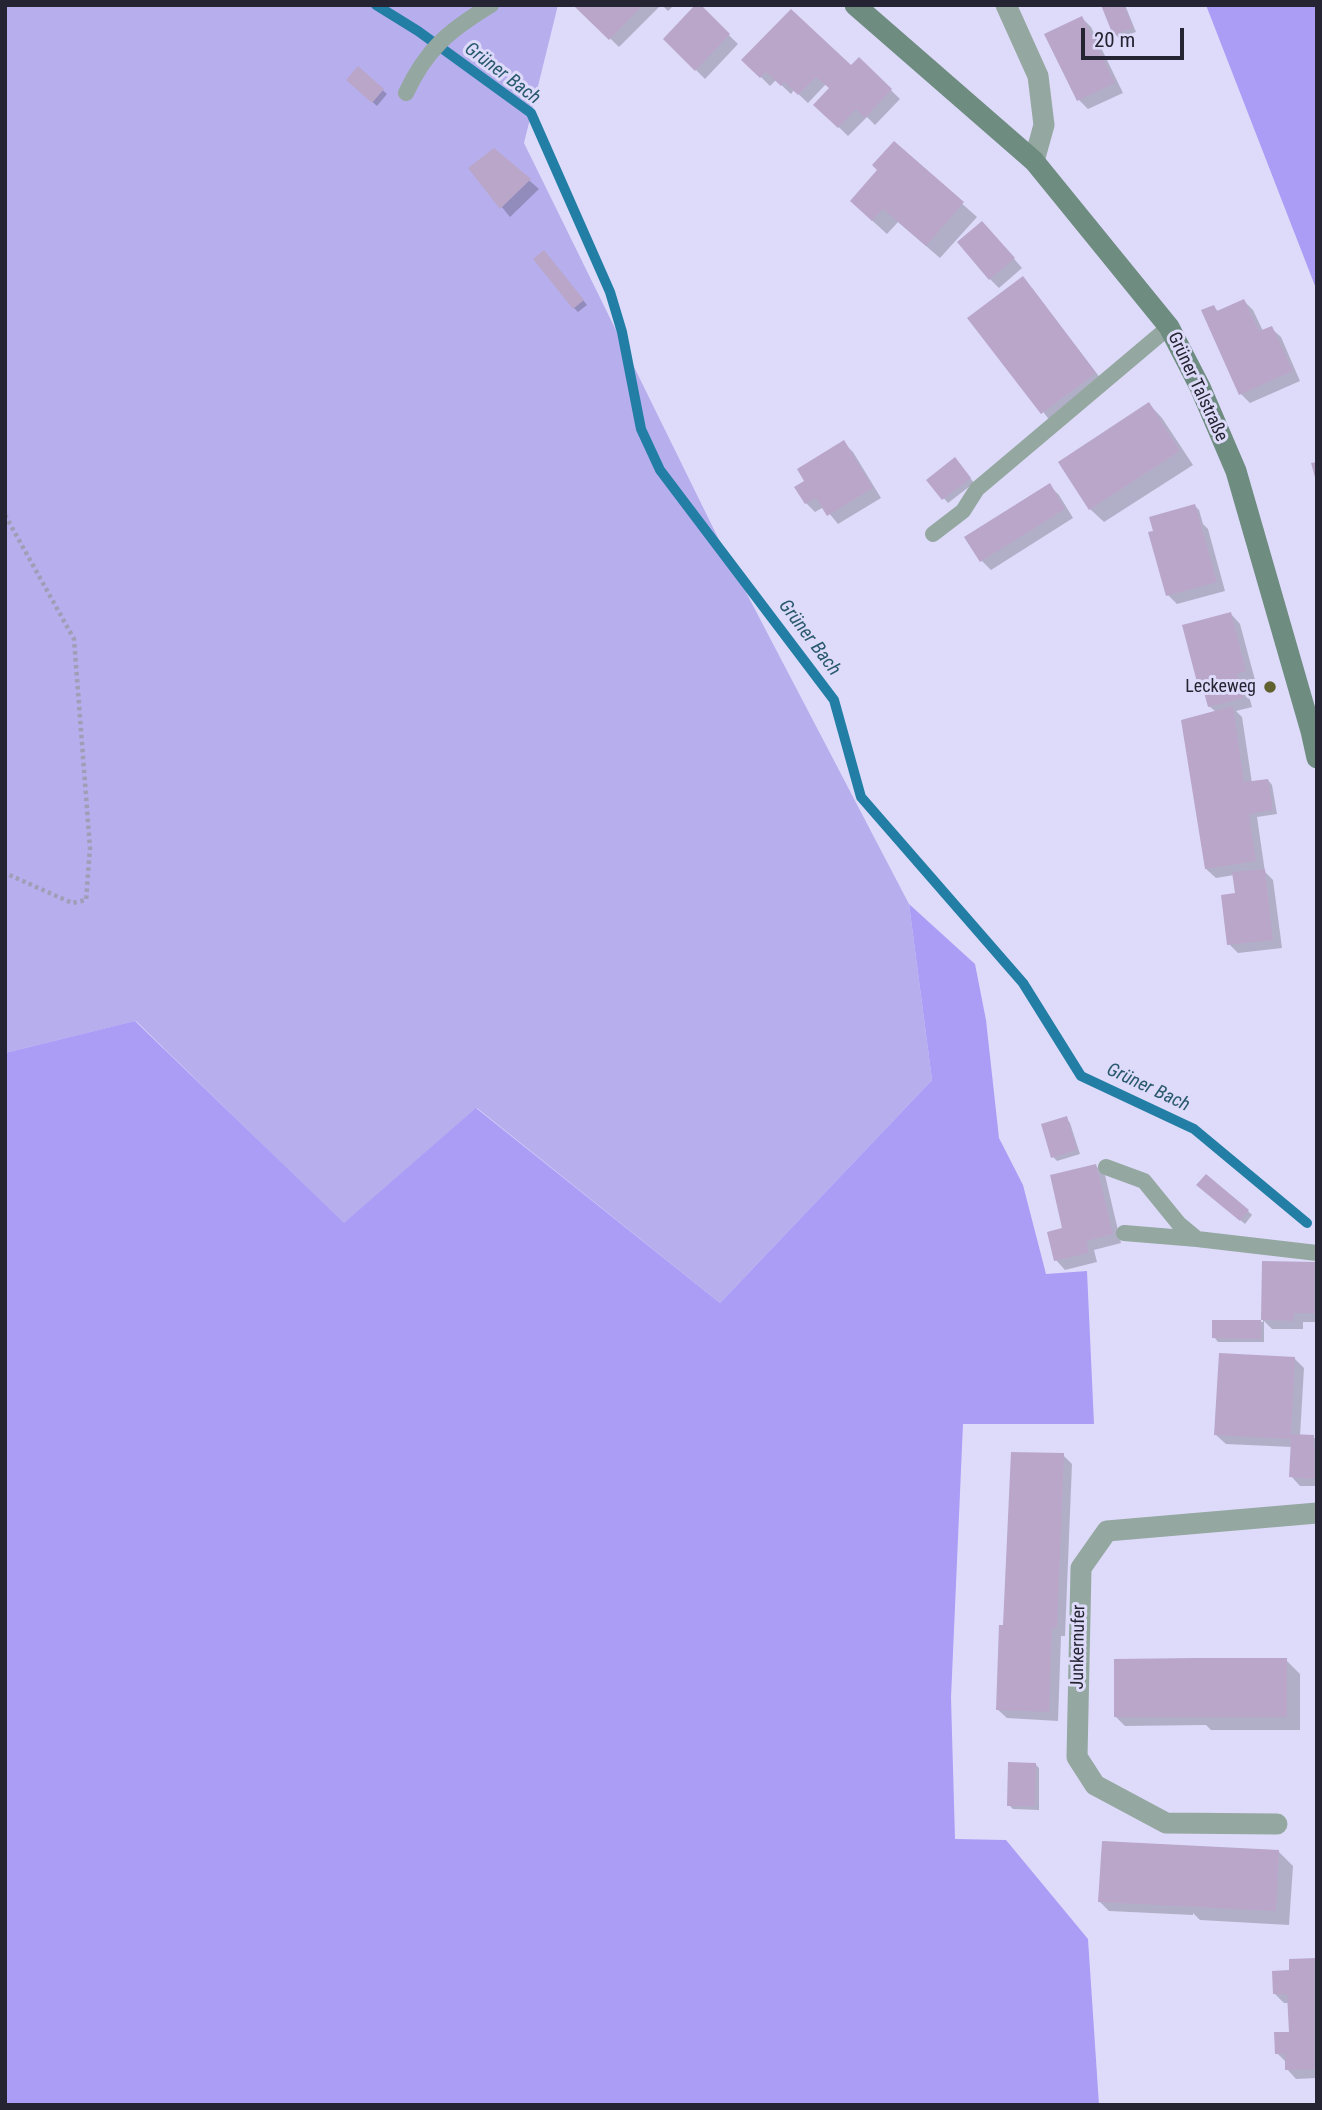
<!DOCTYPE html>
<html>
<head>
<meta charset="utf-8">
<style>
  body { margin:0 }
  #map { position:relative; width:1322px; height:2110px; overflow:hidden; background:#dedbfa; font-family:"Roboto Condensed",sans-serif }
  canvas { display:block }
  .frame { position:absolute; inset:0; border:7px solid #252432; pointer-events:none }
  .scale { position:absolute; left:1081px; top:28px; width:103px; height:32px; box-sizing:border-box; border:4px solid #252432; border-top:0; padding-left:9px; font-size:21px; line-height:24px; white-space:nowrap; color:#252432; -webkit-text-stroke:5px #dedbfa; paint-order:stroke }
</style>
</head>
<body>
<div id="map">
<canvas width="1322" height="2110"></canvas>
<div class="frame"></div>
<div class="scale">20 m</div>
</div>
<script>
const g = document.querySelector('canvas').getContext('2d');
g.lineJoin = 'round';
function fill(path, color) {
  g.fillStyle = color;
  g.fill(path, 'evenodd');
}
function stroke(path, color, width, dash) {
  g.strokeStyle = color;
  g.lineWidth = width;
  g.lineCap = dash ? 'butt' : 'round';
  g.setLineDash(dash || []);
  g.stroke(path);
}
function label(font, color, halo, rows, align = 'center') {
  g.font = font + ' "Roboto Condensed",sans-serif';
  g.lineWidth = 6;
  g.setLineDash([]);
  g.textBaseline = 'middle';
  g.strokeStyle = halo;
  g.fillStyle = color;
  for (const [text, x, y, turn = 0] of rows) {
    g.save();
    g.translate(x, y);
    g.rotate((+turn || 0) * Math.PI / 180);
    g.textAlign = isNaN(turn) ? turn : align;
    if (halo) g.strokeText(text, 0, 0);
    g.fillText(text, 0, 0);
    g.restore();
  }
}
fill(new Path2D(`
  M 5,5 L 558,5 L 524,143 L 725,552 L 909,904 L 932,1080 L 720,1303 L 477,1108 L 344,1224 L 136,1021 L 5,1053 Z`), '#b7afed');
fill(new Path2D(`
  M 1206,5 L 1317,5 L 1317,291 Z
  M 909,904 L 975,964 L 986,1020 L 999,1138 L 1023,1185 L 1046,1274 L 1087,1271 L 1094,1424 L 963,1424 L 951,1698 L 955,1839 L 1006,1840 L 1088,1939 L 1099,2105 L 5,2105 L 5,1053 L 135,1021 L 344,1223 L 476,1108 L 720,1303 L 932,1080 Z`), '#ab9df6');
fill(new Path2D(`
  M 579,5 L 657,5 L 659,7 L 619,47 L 578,7 Z
  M 662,5 L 674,5 L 668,11 Z
  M 698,5 L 738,44 L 705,79 L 665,39 Z
  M 1103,5 L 1125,5 L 1136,32 L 1119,38 L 1115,34 Z
  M 1082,18 L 1091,27 L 1123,93 L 1088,109 L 1079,100 Z
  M 859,59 L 900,99 L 875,125 L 867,117 L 848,136 L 816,105 L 831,89 L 826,84 L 808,103 L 794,90 L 791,94 L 776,80 L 770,86 L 744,60 L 851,68 Z
  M 358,68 L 387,94 L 377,106 L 348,80 Z
  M 894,143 L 977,217 L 940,258 L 898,222 L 887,234 L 866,215 L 880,170 Z
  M 494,150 L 539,189 L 510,217 L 470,168 Z
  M 991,232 L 1022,268 L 999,288 L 990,279 Z
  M 548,256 L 587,305 L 578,312 L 574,308 Z
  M 1032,288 L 1104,383 L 1051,422 L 970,318 Z
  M 1244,301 L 1253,310 L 1263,331 L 1271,328 L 1281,337 L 1300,381 L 1250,403 L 1241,394 L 1204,311 L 1213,307 L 1219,312 Z
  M 1149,404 L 1162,418 L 1193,465 L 1104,522 L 1090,509 Z
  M 844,443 L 853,452 L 881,498 L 838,524 L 824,507 L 815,512 L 806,503 L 807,481 Z
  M 959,463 L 974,483 L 948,503 L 928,480 Z
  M 1050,486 L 1059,495 L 1073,518 L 991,570 L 981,560 Z
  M 1195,506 L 1199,510 L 1203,524 L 1208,529 L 1225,591 L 1177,604 L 1168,595 Z
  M 1231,614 L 1240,624 L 1255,680 L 1245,682 L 1252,707 L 1236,711 L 1242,717 L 1252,783 L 1268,780 L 1272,785 L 1277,814 L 1257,817 L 1265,872 L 1273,880 L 1282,948 L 1238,953 L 1229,944 L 1237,895 L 1234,875 L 1216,878 L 1206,869 L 1216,712 L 1209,706 L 1205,690 L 1200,685 Z
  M 1066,1118 L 1070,1123 L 1080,1154 L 1057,1161 L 1053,1157 Z
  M 1096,1166 L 1105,1175 L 1121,1243 L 1094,1250 L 1097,1262 L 1065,1270 L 1056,1260 L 1064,1229 Z
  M 1203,1189 L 1248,1211 L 1252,1215 L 1245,1224 Z
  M 1264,1263 L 1317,1264 L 1317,1322 L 1303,1322 L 1303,1329 L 1272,1329 L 1264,1321 L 1264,1342 L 1218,1342 L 1214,1337 L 1214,1321 L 1263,1322 Z
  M 1295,1359 L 1304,1368 L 1300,1436 L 1313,1437 L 1317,1440 L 1317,1486 L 1300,1486 L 1291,1476 L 1292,1447 L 1226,1444 L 1216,1435 Z
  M 1063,1455 L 1072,1464 L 1065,1636 L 1061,1636 L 1058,1721 L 1007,1718 L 997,1709 L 1005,1627 Z
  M 1286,1660 L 1300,1674 L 1300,1730 L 1211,1730 L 1206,1725 L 1125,1726 L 1116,1717 Z
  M 1035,1764 L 1039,1768 L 1039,1810 L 1013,1809 L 1009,1805 Z
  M 1279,1852 L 1293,1866 L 1289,1925 L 1200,1920 L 1193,1913 L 1193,1915 L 1109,1911 L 1100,1902 Z
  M 1317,1959 L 1317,2078 L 1296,2079 L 1287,2069 L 1287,2063 L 1277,2053 L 1291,2034 L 1289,2003 L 1284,2003 L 1275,1994 L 1291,1972 Z`), '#0003');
stroke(new Path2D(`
  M 376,5 L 418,31 L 531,113 L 610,292 L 622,332 L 641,429 L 660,470 L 834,700 L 861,797 L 1023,983 L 1081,1076 L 1194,1129 L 1307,1223`), '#227ea5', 10);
fill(new Path2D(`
  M 577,5 L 643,5 L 609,40 L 575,7 Z
  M 695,5 L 701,5 L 730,34 L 695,71 L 663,39 Z
  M 1101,5 L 1124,5 L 1133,28 L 1113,35 Z
  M 791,9 L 851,65 L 859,57 L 892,89 L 865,118 L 856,109 L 838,128 L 813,105 L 829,88 L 816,77 L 798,95 L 784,82 L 781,86 L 766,72 L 760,78 L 741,60 Z
  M 1082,16 L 1115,83 L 1077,101 L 1044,34 Z
  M 358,66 L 384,89 L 372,103 L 346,80 Z
  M 894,141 L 964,202 L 926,246 L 883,209 L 872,221 L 850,201 L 877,170 L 872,165 Z
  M 494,148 L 531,179 L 500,209 L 468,168 Z
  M 982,221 L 1015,258 L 989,280 L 957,242 Z
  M 544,250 L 584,300 L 573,309 L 533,259 Z
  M 1023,276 L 1096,373 L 1041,414 L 967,318 Z
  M 1244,299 L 1259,331 L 1272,326 L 1293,371 L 1239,395 L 1201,310 L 1214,305 L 1217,311 Z
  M 1149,402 L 1180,451 L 1089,510 L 1058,462 Z
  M 844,440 L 873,488 L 827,516 L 816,498 L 805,504 L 794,487 L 804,481 L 797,469 Z
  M 955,457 L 971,478 L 942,500 L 926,480 Z
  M 1317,462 L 1317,481 L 1316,481 L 1311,463 Z
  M 1050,483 L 1065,509 L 980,562 L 964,537 Z
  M 1195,504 L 1217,582 L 1166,596 L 1148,532 L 1153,531 L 1149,517 Z
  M 1231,612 L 1246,671 L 1237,674 L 1243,698 L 1208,707 L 1202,685 L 1198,686 L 1182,625 Z
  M 1233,706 L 1244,782 L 1268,779 L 1273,810 L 1249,814 L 1256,861 L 1205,869 L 1181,720 Z
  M 1265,869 L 1273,940 L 1227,945 L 1221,895 L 1235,893 L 1232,872 Z
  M 1067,1116 L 1077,1150 L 1051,1158 L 1041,1124 Z
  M 1096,1164 L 1113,1234 L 1086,1241 L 1089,1253 L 1054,1261 L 1047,1232 L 1062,1228 L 1050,1175 Z
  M 1206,1174 L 1249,1210 L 1240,1221 L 1196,1185 Z
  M 1262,1261 L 1317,1262 L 1317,1313 L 1294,1313 L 1294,1321 L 1261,1320 Z
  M 1212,1320 L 1261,1320 L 1261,1339 L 1212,1338 Z
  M 1219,1353 L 1295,1357 L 1291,1434 L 1314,1435 L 1313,1447 L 1317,1448 L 1317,1479 L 1289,1477 L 1291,1439 L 1214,1435 Z
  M 1011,1452 L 1064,1453 L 1057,1628 L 1052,1628 L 1049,1712 L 996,1710 L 999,1625 L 1003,1625 Z
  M 1196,1658 L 1287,1658 L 1287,1717 L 1114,1717 L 1114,1659 Z
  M 1008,1762 L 1036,1763 L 1035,1806 L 1007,1806 Z
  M 1102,1841 L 1279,1850 L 1276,1911 L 1098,1902 Z
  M 1317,1958 L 1317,2069 L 1285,2070 L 1285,2054 L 1275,2054 L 1274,2032 L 1289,2032 L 1287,1994 L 1273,1994 L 1272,1971 L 1289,1970 L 1289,1959 Z`), '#b9a6c9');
stroke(new Path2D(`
  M 5,515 L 74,639 L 90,848 L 86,900 L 72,903 L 5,873`), '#a09db7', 4.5, [3.5, 3.5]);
stroke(new Path2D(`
  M 406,93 C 427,48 450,30 491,5
  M 933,534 L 963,511 L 977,489 L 1169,327
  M 1106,1167 L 1144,1181 L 1179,1224 L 1197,1239 L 1317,1253
  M 1124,1233 L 1197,1239`), '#94a7a0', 16);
stroke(new Path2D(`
  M 1006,5 L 1038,76 L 1044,125 L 1034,161
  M 1277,1824 L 1166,1823 L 1095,1785 L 1077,1757 L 1081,1568 L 1107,1531 L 1317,1513`), '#94a7a0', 21);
stroke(new Path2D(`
  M 855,5 L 1034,161 L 1169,327 L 1200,387 L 1236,471 L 1311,731 L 1317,758`), '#6f8c81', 21);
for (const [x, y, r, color] of [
  [1270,687,7,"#60612f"]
]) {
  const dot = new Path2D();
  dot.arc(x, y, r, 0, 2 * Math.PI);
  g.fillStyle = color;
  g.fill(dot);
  stroke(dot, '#dedbfa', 2.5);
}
label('18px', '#252432', '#dedbfa', [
  ["Grüner Talstraße",1197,387,65],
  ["Junkernufer",1079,1647,-89]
]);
label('18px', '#252432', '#dedbfa', [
  ["Leckeweg",1256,687]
], 'right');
label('italic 19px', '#29596e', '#dedbfa', [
  ["Grüner Bach",502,74,37],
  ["Grüner Bach",809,638,53],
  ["Grüner Bach",1148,1088,25]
]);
</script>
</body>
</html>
